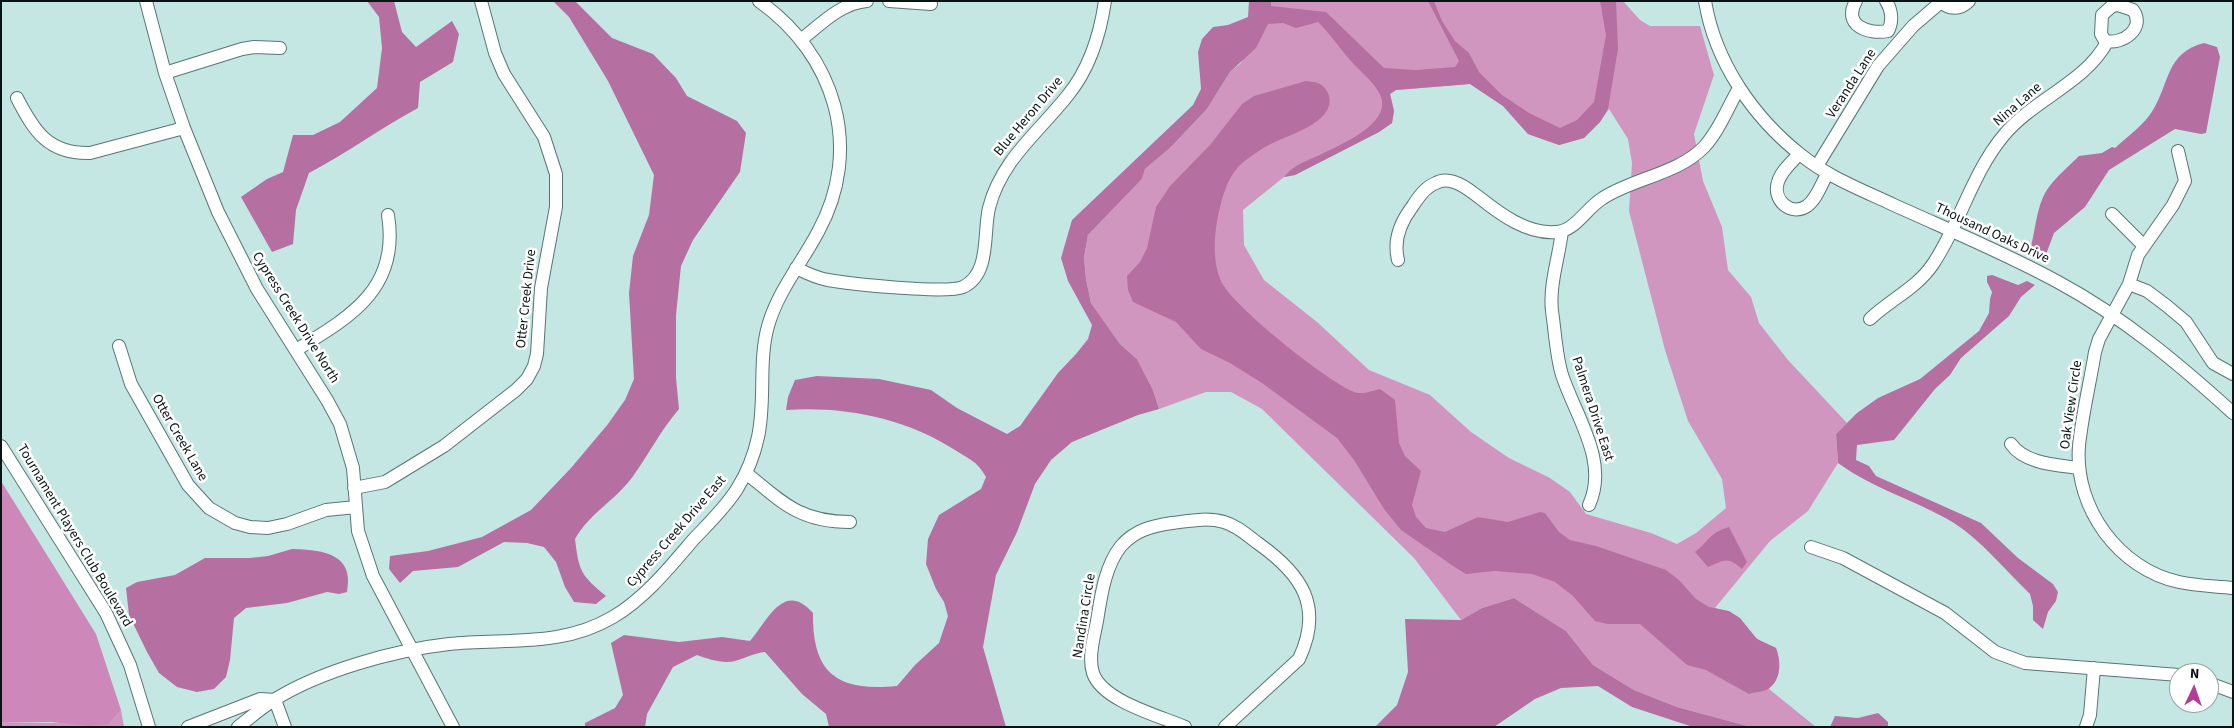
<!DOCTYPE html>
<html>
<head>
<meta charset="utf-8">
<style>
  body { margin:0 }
  #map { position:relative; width:2234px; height:728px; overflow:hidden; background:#c5e7e4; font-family:"Source Sans 3",sans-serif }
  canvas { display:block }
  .frame { position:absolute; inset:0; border:2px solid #081413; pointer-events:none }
  .north { position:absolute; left:2169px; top:663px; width:50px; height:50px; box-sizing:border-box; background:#fff; border:1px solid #9ca1a1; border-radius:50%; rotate:3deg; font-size:14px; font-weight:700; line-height:20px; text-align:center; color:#081413 }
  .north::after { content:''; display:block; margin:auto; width:18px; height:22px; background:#b23e97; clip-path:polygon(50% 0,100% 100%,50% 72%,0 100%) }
</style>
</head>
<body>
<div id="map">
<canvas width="2234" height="728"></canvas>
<div class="frame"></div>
<div class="north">N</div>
</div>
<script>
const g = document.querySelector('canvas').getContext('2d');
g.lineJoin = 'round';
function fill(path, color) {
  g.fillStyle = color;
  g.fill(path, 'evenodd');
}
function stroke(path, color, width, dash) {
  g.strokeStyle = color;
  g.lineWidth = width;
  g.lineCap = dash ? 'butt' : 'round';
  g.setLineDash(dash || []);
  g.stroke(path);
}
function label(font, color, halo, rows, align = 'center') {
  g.font = font + ' "Source Sans 3",sans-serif';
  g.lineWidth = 5;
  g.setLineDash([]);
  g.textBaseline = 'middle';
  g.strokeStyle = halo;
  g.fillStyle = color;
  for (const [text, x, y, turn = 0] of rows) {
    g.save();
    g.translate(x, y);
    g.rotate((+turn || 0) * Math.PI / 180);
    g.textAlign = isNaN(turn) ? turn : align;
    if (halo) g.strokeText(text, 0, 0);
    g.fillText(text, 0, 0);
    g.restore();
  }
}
fill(new Path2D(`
  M 1271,1 L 1623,1 L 1640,20 L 1650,26 L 1700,26 L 1714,75 L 1694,134 L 1703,181 L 1722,227 L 1728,270 L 1751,297 L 1759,323 L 1788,360 L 1847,423 L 1836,434 L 1838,463 L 1808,511 L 1770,541 L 1715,608 C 1741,614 1738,622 1755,637 C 1761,642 1770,645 1776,648 C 1782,665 1779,675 1769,689 L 1816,727 L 1751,727 L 1677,707 L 1634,690 L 1593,665 L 1566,631 L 1514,598 L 1482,608 L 1461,620 L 1414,558 L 1262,409 L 1231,392 L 1206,392 L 1159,409 L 1153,390 L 1137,359 L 1120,344 L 1091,303 L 1086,279 L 1084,258 L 1088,235 L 1142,179 L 1145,169 L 1170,148 L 1207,109 L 1230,72 L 1241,63 L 1271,6 ZM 1470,84 L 1503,106 L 1528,134 L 1559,145 L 1584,138 L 1600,122 L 1609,109 L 1628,139 L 1632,163 L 1629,211 L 1665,350 L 1688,421 L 1722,479 L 1726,508 L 1696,533 L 1677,544 L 1651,533 L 1586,514 L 1570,492 L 1550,478 L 1509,458 L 1471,432 L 1430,395 L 1369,370 L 1317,322 L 1264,280 L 1244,245 L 1243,210 L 1284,177 L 1295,175 L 1379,132 L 1392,123 L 1394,111 L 1390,94 L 1396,90 Z
  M 121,710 L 124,727 L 1,727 L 1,722 L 109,724 Z`), '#d196bf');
fill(new Path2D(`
  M 1,481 L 96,634 L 121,710 L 109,724 L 88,726 L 51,722 L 1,722 Z`), '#ce87b9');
fill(new Path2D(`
  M 367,1 L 394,1 L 402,32 L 416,47 L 452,21 L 459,34 L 453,62 L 420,82 L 418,108 C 381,128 347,153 309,173 L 296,210 L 293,244 L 272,252 L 241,197 L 267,179 L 283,172 L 293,135 L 313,135 L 340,122 L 377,88 L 382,48 L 379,17 Z
  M 553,1 L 575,1 L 612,38 L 653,54 L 676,78 L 687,96 L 737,121 L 746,133 L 740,172 L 693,240 L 681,266 L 676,315 L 676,378 L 679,409 C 660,431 648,456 631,479 C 614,501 589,514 575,539 C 579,572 581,575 606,596 L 596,604 L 574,602 L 565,587 L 556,562 L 544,547 L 527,543 L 504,542 L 458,567 L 413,571 L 400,583 L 389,569 L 390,556 L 428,551 L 482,537 L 531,510 L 571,468 L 608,424 L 625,400 L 634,379 L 629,293 L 633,256 L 649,215 L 654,175 L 608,81 L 569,17 Z
  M 1249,1 L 1271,1 L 1271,6 L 1326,12 L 1384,68 L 1415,70 L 1455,67 L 1459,61 L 1428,1 L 1434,1 L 1442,21 L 1455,41 L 1469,53 L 1479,72 L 1502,95 L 1529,113 L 1560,128 L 1577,120 L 1594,102 L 1606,35 L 1600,1 L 1616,1 L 1618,49 L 1608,109 L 1600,122 L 1584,138 L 1559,145 L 1528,134 L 1503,106 L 1470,84 L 1396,90 L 1390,94 L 1394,111 L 1392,123 L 1379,132 L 1295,175 L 1284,177 C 1295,163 1310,160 1326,152 C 1346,142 1397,120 1378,91 C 1371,79 1359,71 1350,60 C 1339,47 1330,34 1318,22 L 1296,28 L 1283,23 L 1268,24 L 1256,48 L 1230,72 L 1207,109 L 1170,148 L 1145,169 L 1142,179 L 1088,235 L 1084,258 L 1086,279 L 1091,303 L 1120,344 L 1137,359 L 1153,390 L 1159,409 L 1138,415 L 1072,442 L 1051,460 L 1035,484 L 1017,532 L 996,575 L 983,647 L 1006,727 L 829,727 L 826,714 L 802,694 L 765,652 C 754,653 746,658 735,661 C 723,664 708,659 697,655 L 673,667 L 647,714 L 645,727 L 585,727 L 585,723 L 615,708 L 623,695 L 611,643 L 624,635 L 679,642 L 722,637 L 750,641 C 768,620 784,580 813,613 C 812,674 838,692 897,686 L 915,665 L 939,643 L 948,616 L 944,602 L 936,589 L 926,564 L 928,539 L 939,515 L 981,489 L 986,477 C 976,460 970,460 955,450 C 905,418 844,406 786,410 L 788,397 L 795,380 L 817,376 L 879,379 L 931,390 L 957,408 L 1007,434 L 1020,426 L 1058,373 L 1076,354 L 1088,339 L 1092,325 L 1068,281 L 1061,258 L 1072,220 L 1193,105 L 1201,89 L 1198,52 L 1202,39 L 1213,27 L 1228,25 L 1248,17 Z
  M 2204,43 L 2217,47 L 2220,57 L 2206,133 L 2201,134 L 2175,129 L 2109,170 L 2085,207 L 2054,233 L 2045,257 L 2030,250 C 2036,230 2036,204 2049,187 C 2057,176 2069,166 2079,156 L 2102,153 L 2112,147 L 2115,148 C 2127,137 2144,125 2153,110 C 2170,82 2166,53 2204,43 Z
  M 1306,81 C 1317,82 1323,83 1328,93 C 1339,120 1292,134 1275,142 C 1264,147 1249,157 1240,165 C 1226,179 1221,202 1217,221 C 1214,239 1213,264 1221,281 C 1231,305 1328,382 1354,392 C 1361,395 1372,391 1380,389 L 1395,400 L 1399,443 L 1405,456 L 1421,471 L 1412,505 L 1416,517 L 1426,528 L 1445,532 L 1478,517 L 1508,522 L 1540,512 L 1545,513 L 1559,532 L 1570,540 L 1596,546 L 1666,570 L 1679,580 L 1696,599 L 1709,607 L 1729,611 L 1740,618 L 1757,639 L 1776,648 C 1781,661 1782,680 1768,689 C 1764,692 1754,692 1749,694 L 1706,670 L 1687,665 L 1640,624 L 1607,624 L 1595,621 L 1573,596 L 1555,582 L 1532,574 L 1494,571 L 1466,574 L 1456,568 L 1401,530 L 1384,509 L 1354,460 L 1337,438 L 1262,383 L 1230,363 L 1201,349 L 1176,322 L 1133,302 L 1128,290 L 1127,276 L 1140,262 L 1147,248 L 1156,207 L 1170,186 L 1210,145 L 1242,104 L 1254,96 Z
  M 1992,275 L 2018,285 L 2027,281 L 2035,285 L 2021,297 L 2009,316 L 1961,358 L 1950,375 L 1935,389 L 1894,440 L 1857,445 L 1856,460 L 1869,466 L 1876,476 L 1981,523 L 2018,558 L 2053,584 L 2058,592 L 2056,601 L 2048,612 L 2043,629 L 2033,620 L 2033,606 L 2030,594 C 2006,571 1982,541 1954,523 C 1916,500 1875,490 1838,463 L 1836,434 L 1857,413 L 1878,398 L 1920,379 L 1979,331 L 1989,313 L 1990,299 L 1992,292 L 1987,282 L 1987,276 Z
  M 1729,527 L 1747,562 L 1742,569 C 1727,556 1725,560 1708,567 L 1695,552 C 1710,540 1709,533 1729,527 Z
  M 292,549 C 322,550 355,553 347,592 L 339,594 L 327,592 L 287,603 L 246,608 L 234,618 L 230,660 L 226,677 L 214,689 L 197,692 L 177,687 L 159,673 L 147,652 L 129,615 L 126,588 L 137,582 L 175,575 L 205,558 L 250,558 L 268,556 Z
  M 1514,598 L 1566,631 L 1593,665 L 1634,690 L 1677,707 L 1751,727 L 1693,727 L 1632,707 L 1598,686 L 1561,688 L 1535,699 L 1494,727 L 1375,727 L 1397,705 L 1408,672 L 1405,619 L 1461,620 L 1482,608 Z
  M 1878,713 L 1888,722 L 1888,727 L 1830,727 L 1835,716 L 1858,718 Z`), '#b570a1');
const street = new Path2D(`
  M 146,1 L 165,73 L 184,128 L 218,212 L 257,289 L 327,400 L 340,424 L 353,468 L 358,531 L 373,576 L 453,727
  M 889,1 L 931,4
  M 1705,1 C 1715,62 1753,117 1801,155 C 1828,177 1862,190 1894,205 C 1949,230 2005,253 2058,282 C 2123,317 2179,364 2233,413
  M 1856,1 C 1842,25 1868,35 1888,31
  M 1886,1 C 1892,10 1893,22 1888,31
  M 1940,1 C 1949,10 1960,10 1969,1
  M 2118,5 L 2133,10 C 2146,28 2123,45 2105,41 L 2101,34 L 2102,15 L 2112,6 Z
  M 802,39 C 821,24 841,3 867,1
  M 165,73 L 242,49 L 254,47 L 280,48
  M 17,98 C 34,131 48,154 90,153 L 184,128
  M 2178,151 L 2185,181 L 2173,205 L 2138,255 L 2129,284 L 2099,339 L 2095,352 C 2090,383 2082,415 2079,446 C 2074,508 2119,569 2179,582 C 2196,586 2215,586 2233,588
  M 1799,154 C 1792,162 1781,171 1778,182 C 1772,199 1790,217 1807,206 C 1817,199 1822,182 1828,173
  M 1817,166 L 1878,66 L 1913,26 L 1941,2
  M 2112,214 L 2143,245
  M 1562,231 C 1559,257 1549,285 1552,311 C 1555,331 1556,355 1562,375 C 1576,417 1609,461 1589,505
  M 1398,260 C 1393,240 1400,223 1412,207 C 1418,198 1425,187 1436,183 C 1441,180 1448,180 1454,182 C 1464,185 1472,192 1480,198 C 1500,214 1527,234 1555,232 C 1575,232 1586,208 1603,198 C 1634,178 1678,174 1704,147 C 1719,131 1728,107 1739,88
  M 796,268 C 806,273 816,278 828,280 C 850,284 946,294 963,287 C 991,274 983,232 989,208 C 1001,160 1039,132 1068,95 C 1090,68 1100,35 1105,1
  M 2129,284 L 2147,291 L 2167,306 L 2186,322 L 2213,363 L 2233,374
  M 1870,319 C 1891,299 1917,288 1933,264 C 1960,224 1972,173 2004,135 C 2034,99 2085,83 2107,42
  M 119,346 L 131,384 L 188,485 L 209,508 L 235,523 L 250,527 L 268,528 L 287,524 L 326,510 L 356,507
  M 296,350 C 350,317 400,289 388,215
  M 2011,444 C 2025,464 2057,465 2079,468
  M 1,446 L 106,613 L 130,665 L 149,727
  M 746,473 C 783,503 800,522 850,522
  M 354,488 L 385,482 L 444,446 L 516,390 L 527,379 L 534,366 L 537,354 L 541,288 L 556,207 L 556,174 L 544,137 L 504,74 L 495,53 L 481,1
  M 1811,547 L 1843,558 L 1945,613 L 1995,652 L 2025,663 L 2179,675
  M 2209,683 L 2233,692
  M 275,700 L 285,727
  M 188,727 L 260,699 L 275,700
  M 238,727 C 250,718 261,708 274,700 C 320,671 395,650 449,644 C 505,638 561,648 613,617 C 645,598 669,568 693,540 C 708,524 725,508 737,489 C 747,473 754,456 758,437 C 766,401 758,362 768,326 C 778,291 801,264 818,232 C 864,148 835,55 759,1
  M 1185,727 C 1160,716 1102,701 1093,673 C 1088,657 1094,637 1097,621 C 1101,596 1105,566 1121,546 C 1135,530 1152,526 1172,523 C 1189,521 1207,517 1224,522 C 1238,526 1248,536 1259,544 C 1301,574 1324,606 1299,659 L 1225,727
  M 2086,727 L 2090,715 L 2094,668`);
stroke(street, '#577673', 14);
stroke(street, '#fff', 12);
label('14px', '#081413', '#fff', [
  ["Veranda Lane",1852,84,-57],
  ["Nina Lane",2018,105,-41],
  ["Blue Heron Drive",1029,117,-50],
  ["Thousand Oaks Drive",1992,234,25],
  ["Otter Creek Drive",527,299,-84],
  ["Cypress Creek Drive North",295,318,58],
  ["Oak View Circle",2072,405,-82],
  ["Palmera Drive East",1592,409,72],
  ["Otter Creek Lane",179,438,60],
  ["Cypress Creek Drive East",677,532,-49],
  ["Tournament Players Club Boulevard",74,536,59],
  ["Nandina Circle",1085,616,-81]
]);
</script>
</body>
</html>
